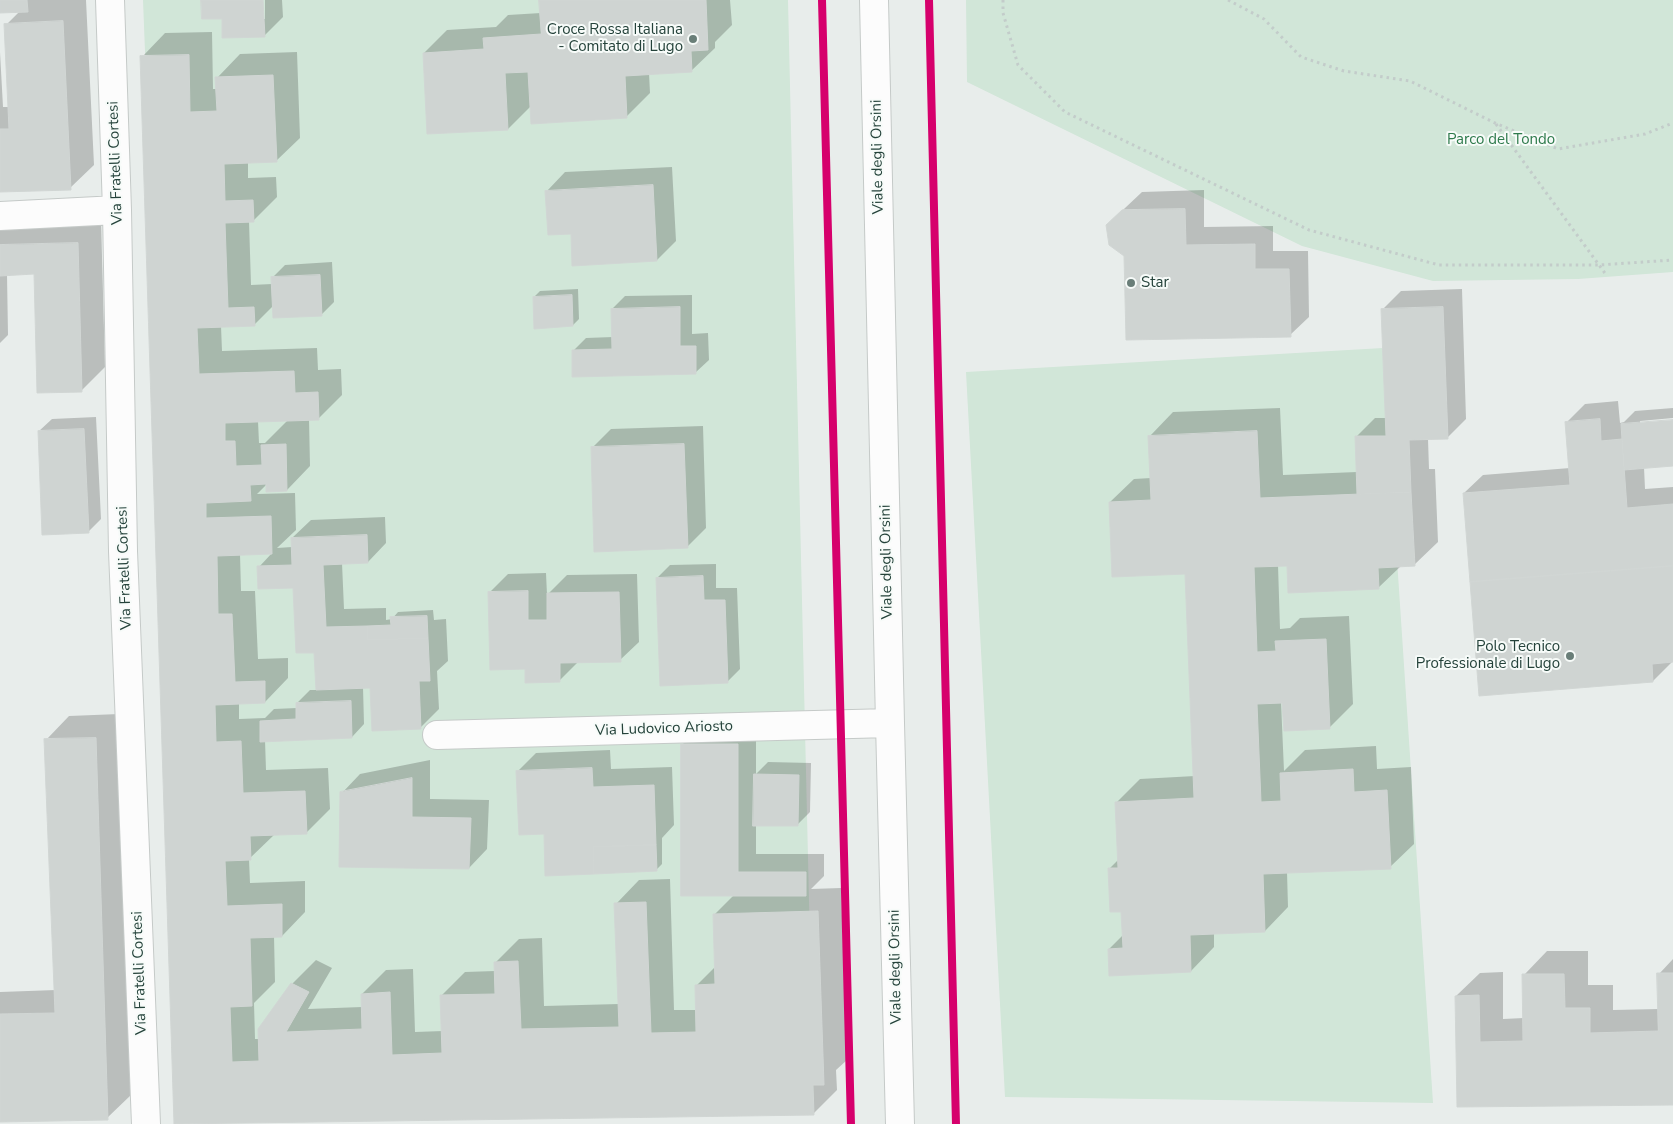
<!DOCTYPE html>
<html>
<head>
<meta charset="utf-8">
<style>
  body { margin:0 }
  canvas { display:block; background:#e8edeb }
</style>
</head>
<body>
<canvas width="1673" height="1124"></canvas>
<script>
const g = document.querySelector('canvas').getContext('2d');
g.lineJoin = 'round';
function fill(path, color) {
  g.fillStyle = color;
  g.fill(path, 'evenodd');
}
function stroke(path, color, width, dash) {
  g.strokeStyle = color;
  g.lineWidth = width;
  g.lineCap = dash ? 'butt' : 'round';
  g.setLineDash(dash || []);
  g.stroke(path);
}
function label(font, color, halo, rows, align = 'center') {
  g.font = font + ' "Nunito Sans",sans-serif';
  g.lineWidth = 4;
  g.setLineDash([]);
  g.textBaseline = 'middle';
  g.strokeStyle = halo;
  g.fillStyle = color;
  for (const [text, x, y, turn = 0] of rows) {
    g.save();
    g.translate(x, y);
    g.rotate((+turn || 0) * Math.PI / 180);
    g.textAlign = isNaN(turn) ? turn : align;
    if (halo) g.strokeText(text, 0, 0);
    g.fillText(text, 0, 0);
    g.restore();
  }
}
fill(new Path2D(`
  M 143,0 L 788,0 L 814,1115 L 186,1109 Z
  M 966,0 L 1673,0 L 1673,272 L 1578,279 L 1433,281 L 1302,246 L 967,82 Z
  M 1383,348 L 1433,1103 L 1005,1097 L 966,372 Z`), '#d1e6d8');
fill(new Path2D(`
  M 0,0 L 86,0 L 94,165 L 70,188 L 0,191 L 0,52 L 3,107 L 9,107 L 6,25 L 20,11 L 0,12 Z
  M 202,0 L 262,0 L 263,19 L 265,19 L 265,0 L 282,0 L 283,17 L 264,36 L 223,17 Z
  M 540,0 L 730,0 L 732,25 L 715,42 L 715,48 L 691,71 L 649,73 L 650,93 L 626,117 L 531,106 L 508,129 L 424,53 L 447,30 L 496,27 L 508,15 L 541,13 Z
  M 212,32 L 213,89 L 217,89 L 217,78 L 240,54 L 297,52 L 300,138 L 276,161 L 248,162 L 248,178 L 276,177 L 277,197 L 253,221 L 249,221 L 251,285 L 272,284 L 272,278 L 285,265 L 332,262 L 334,302 L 321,315 L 273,306 L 254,325 L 221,326 L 222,351 L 317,348 L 318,370 L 341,369 L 342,395 L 318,419 L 309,419 L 310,466 L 287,490 L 267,484 L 257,494 L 295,493 L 296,530 L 277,548 L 292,547 L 292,538 L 311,520 L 385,517 L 386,543 L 368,562 L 342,563 L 344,609 L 386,608 L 386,620 L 392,619 L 398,612 L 433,610 L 434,620 L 446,619 L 448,661 L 437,671 L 439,709 L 420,728 L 372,687 L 363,687 L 364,724 L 352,737 L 265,740 L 266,770 L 328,768 L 330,809 L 306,833 L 275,834 L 249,859 L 250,883 L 305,881 L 305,912 L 282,936 L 274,936 L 275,982 L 254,1003 L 255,1039 L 260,1039 L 292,984 L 316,960 L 332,968 L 308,1009 L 362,1007 L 362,994 L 386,970 L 413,969 L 415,1032 L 443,1031 L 441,996 L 465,972 L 495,971 L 495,963 L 519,939 L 542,938 L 544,1006 L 619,1004 L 616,904 L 639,880 L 670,879 L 674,1010 L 697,1010 L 696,986 L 716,966 L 714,915 L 734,895 L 682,745 L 701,726 L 756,726 L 756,774 L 768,762 L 811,763 L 810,812 L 797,825 L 756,825 L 756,854 L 824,854 L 824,876 L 811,889 L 841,888 L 847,1060 L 836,1070 L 837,1090 L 813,1114 L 176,1123 L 142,57 L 165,33 ZM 288,420 L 265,443 L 259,443 L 258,421 ZM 272,553 L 259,567 L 295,587 L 315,652 L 317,690 L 310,690 L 297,703 L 297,708 L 274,709 L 265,718 L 239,719 L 239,703 L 265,702 L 288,678 L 288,658 L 258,659 L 255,591 L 241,591 L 240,554 Z
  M 672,167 L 676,241 L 657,260 L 572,233 L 547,191 L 565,172 Z
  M 1204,190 L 1204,227 L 1273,226 L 1273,251 L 1308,251 L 1309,317 L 1290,335 L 1125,255 L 1107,225 L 1142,192 Z
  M 101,220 L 105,367 L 81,391 L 36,273 L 7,274 L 8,335 L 0,343 L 0,223 Z
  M 578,289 L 579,319 L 573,325 L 534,297 L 540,291 Z
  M 1462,289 L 1466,419 L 1447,438 L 1428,439 L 1429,469 L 1435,469 L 1438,542 L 1414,565 L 1401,566 L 1378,588 L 1288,565 L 1278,565 L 1280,629 L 1290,628 L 1300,618 L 1349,616 L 1353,704 L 1329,728 L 1284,702 L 1281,702 L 1284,771 L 1305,750 L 1376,746 L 1377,769 L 1411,767 L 1414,844 L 1390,867 L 1287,872 L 1288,907 L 1265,931 L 1214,933 L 1214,947 L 1191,971 L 1109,949 L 1123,935 L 1123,910 L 1109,869 L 1119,859 L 1116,803 L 1140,779 L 1195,776 L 1186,573 L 1110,502 L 1134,479 L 1151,478 L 1150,436 L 1173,412 L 1280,408 L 1283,475 L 1357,472 L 1356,437 L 1375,418 L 1386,418 L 1383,309 L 1401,291 Z
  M 692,295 L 692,334 L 708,333 L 709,360 L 696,372 L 573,351 L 586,338 L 613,337 L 612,309 L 625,296 Z
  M 1618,401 L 1620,423 L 1624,422 L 1635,411 L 1673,408 L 1673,418 L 1640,421 L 1640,424 L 1673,421 L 1673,465 L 1644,467 L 1645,489 L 1673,487 L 1673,661 L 1653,681 L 1464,493 L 1483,475 L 1570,468 L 1567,422 L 1585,404 Z
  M 96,417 L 101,519 L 88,532 L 39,431 L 52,419 Z
  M 703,426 L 706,528 L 687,547 L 592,448 L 611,429 Z
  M 716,564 L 716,588 L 737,588 L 740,669 L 727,682 L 657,578 L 670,565 Z
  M 546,573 L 547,595 L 567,575 L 637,574 L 639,642 L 620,660 L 578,662 L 559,681 L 526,667 L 490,592 L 508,574 Z
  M 119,714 L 131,1095 L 107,1118 L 0,1121 L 0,992 L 56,990 L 46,740 L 69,716 Z
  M 610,750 L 611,769 L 672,767 L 674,825 L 662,838 L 662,864 L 656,870 L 545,833 L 518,771 L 536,753 Z
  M 430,760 L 430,799 L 489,800 L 487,849 L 469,868 L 342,793 L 360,774 Z
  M 1547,951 L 1588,951 L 1588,985 L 1613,985 L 1613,1010 L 1659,1009 L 1659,974 L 1673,959 L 1673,1103 L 1458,1106 L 1456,996 L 1480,973 L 1503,972 L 1503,1019 L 1524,1018 L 1524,975 Z`), '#0003');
const building = new Path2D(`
  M 0,0 L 27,0 L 28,12 L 0,13 Z
  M 201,0 L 263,0 L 265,37 L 222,38 L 222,19 L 202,19 Z
  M 539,0 L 706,0 L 708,50 L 691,51 L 692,72 L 625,76 L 627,118 L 531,124 L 528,72 L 505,73 L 508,130 L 427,134 L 423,53 L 484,49 L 483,38 L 541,34 Z
  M 63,21 L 71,190 L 0,192 L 0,129 L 9,129 L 4,24 Z
  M 189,55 L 190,112 L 217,111 L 215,77 L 273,75 L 277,162 L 224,164 L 225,201 L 253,200 L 254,222 L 225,223 L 228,308 L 254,307 L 255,326 L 197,328 L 199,374 L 294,371 L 295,393 L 318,392 L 319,420 L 225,423 L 225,441 L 235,441 L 236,466 L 262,465 L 261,445 L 286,444 L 287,491 L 266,492 L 266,484 L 250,485 L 251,501 L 206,503 L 206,518 L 271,516 L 272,554 L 217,556 L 218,614 L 232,614 L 235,682 L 265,681 L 265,703 L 215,705 L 216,742 L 241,741 L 243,793 L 305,791 L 307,834 L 250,836 L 251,860 L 225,861 L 227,906 L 282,904 L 282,937 L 250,938 L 252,1006 L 230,1007 L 232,1062 L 259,1061 L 258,1029 L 291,983 L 309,992 L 286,1032 L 362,1029 L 361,994 L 390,992 L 392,1055 L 442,1053 L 440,995 L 495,994 L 494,962 L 518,961 L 521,1029 L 619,1027 L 614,903 L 646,902 L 651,1033 L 696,1032 L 695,985 L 715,984 L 713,914 L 818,911 L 824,1085 L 813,1085 L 814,1115 L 174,1124 L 140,56 Z
  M 653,185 L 657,261 L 572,266 L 571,234 L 548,235 L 545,191 Z
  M 1185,209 L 1186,245 L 1255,244 L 1255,269 L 1289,269 L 1291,337 L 1126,340 L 1124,256 L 1109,245 L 1106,225 L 1122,210 Z
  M 78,243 L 82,392 L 37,393 L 34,274 L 0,276 L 0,245 Z
  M 320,275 L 322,316 L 273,318 L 271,277 Z
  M 572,295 L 573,326 L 534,329 L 533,297 Z
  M 680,307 L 680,346 L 696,346 L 696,374 L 572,377 L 572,350 L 612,349 L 611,309 Z
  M 1443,307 L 1448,439 L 1409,440 L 1411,492 L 1357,494 L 1355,436 L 1386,436 L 1381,309 Z
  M 1600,419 L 1601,441 L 1622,439 L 1627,508 L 1673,504 L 1673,566 L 1470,582 L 1463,493 L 1570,485 L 1565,422 Z
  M 1673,420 L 1673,466 L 1624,470 L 1621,424 Z
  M 84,429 L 89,533 L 42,535 L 38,431 Z
  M 1257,431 L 1260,498 L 1411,492 L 1415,566 L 1378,568 L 1379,589 L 1288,593 L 1287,566 L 1254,567 L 1257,652 L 1276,651 L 1275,641 L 1326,639 L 1330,729 L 1284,731 L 1282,703 L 1257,704 L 1261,802 L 1281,801 L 1280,773 L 1353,769 L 1354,792 L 1387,790 L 1391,869 L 1263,874 L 1265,932 L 1190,935 L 1191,972 L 1109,976 L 1108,949 L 1123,948 L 1121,912 L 1110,912 L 1108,868 L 1118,868 L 1115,802 L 1194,798 L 1185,574 L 1112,577 L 1109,502 L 1151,500 L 1148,436 Z
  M 684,444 L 688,548 L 594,552 L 591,447 Z
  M 367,535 L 368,563 L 323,565 L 326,627 L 367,626 L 368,640 L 428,638 L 430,681 L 419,681 L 421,729 L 372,731 L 370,688 L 316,690 L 314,653 L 296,653 L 293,588 L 258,589 L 257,566 L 292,565 L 291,538 Z
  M 1673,566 L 1673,662 L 1652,664 L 1653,682 L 1479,696 L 1470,582 Z
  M 703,576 L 704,600 L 725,600 L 728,683 L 660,686 L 656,578 Z
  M 528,591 L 528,620 L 547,620 L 547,593 L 619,592 L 621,662 L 560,663 L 560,682 L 525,683 L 525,669 L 490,670 L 488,592 Z
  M 427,616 L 428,638 L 368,640 L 367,626 L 391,625 L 390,617 Z
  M 351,701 L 352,738 L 260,742 L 260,721 L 296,719 L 296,703 Z
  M 96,738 L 108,1120 L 0,1122 L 0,1014 L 55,1013 L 44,739 Z
  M 681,744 L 738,744 L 738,872 L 806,872 L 806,896 L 681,896 Z
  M 592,768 L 593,787 L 654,785 L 656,845 L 593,847 L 594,874 L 545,876 L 544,834 L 519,835 L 516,771 Z
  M 754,774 L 799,775 L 798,826 L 753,826 Z
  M 412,778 L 412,817 L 471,818 L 469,869 L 339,867 L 340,792 Z
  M 656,845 L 657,871 L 594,874 L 593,847 Z
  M 1657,973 L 1673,973 L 1673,1105 L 1457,1107 L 1455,996 L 1479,995 L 1480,1042 L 1523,1041 L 1522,974 L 1564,974 L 1565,1008 L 1590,1008 L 1590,1033 L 1658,1031 Z`);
fill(building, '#cfd4d2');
stroke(building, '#d1d6d4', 1);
const minor = new Path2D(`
  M 110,0 L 117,210 L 123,551 L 146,1124
  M 874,0 L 890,723 L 900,1124
  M 0,216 L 117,210
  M 437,735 L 890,723`);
stroke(minor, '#c5cac8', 30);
stroke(new Path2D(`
  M 1003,0 L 1003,13 L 1018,65 L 1065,112 L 1309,230 L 1439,265 L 1599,265 L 1673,260
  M 1228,0 L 1264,19 L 1301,57 L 1344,71 L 1410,81 L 1495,123 L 1558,149 L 1645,134 L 1673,123
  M 1496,124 L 1607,276`), '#c3ccca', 3, [2.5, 4]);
stroke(minor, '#fcfcfc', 28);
stroke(new Path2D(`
  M 822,0 L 851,1124
  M 929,0 L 956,1124`), '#d6006c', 8);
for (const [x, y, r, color] of [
  [693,39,5,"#697e78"],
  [1131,283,5,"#697e78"],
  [1570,656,5,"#697e78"]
]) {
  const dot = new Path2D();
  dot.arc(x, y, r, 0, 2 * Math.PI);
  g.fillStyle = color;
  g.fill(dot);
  stroke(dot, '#f7fbf9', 2);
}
label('15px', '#24423a', '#f7fbf9', [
  ["Croce Rossa Italiana",683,30],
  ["- Comitato di Lugo",683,47],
  ["Star",1141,283,"left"],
  ["Polo Tecnico",1560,647],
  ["Professionale di Lugo",1560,664]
], 'right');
label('15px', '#2d7a4b', '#f7fbf9', [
  ["Parco del Tondo",1501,140]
]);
label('15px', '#24423a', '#f7fbf9', [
  ["Viale degli Orsini",878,157,-91],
  ["Via Fratelli Cortesi",116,163,-92],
  ["Viale degli Orsini",887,562,-91],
  ["Via Fratelli Cortesi",125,568,-92],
  ["Via Ludovico Ariosto",664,729,-2],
  ["Viale degli Orsini",896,967,-91],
  ["Via Fratelli Cortesi",140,973,-92]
]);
</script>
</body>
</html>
